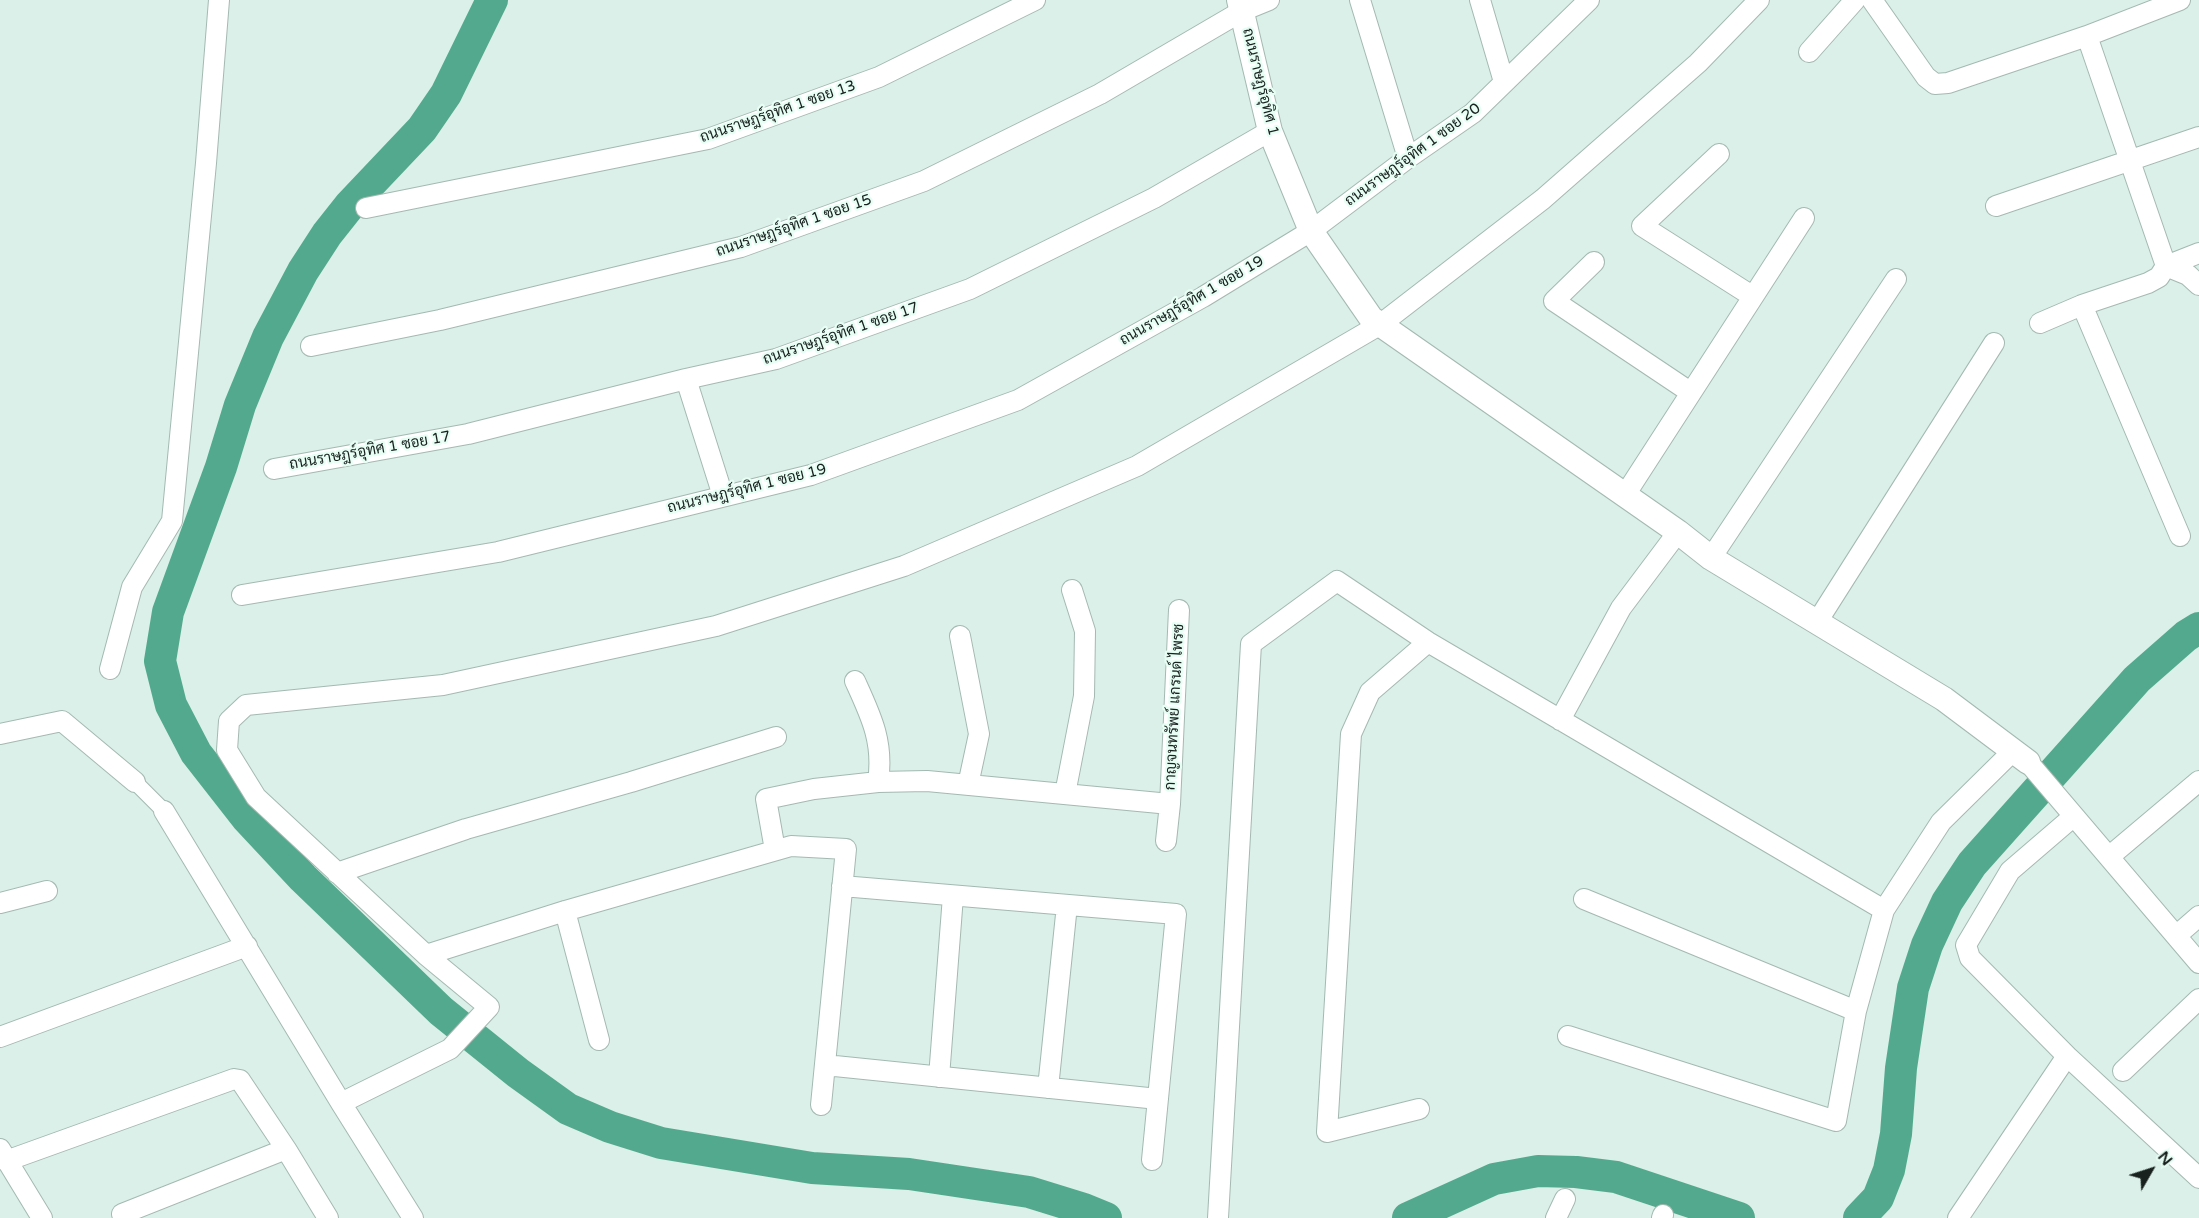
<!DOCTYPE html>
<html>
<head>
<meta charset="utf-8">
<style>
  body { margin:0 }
  #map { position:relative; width:2199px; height:1218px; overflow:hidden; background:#daf0e8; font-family:"Varela Round",sans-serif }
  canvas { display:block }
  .north { position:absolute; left:2121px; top:1140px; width:60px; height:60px; -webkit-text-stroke:4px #e7fef5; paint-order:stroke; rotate:51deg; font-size:16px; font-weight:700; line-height:24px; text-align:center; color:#19211e }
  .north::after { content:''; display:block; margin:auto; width:21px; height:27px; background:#19211e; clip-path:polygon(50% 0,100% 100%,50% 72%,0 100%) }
</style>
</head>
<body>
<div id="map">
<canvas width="2199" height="1218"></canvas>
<div class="north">N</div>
</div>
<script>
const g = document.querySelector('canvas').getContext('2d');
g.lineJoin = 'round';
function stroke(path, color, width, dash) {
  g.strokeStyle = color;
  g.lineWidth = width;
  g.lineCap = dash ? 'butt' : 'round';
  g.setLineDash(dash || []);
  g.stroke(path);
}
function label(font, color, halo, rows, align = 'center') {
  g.font = font + ' "Varela Round",Sarabun,sans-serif';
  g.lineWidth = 4.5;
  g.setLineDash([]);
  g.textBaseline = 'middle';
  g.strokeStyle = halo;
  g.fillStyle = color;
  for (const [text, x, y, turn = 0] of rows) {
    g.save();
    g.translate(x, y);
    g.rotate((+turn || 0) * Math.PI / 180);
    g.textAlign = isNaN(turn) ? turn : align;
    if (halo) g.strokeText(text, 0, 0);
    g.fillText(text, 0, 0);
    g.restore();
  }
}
stroke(new Path2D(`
  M 492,0 L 446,94 L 422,129 L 350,205 L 327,234 L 303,271 L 268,337 L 240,405 L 221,467 L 168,612 L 160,661 L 171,705 L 196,753 L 246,817 L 303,878 L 441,1011 L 518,1073 L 568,1109 L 610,1127 L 661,1143 L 812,1168 L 909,1174 L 1029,1192 L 1084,1209 L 1106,1218
  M 1408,1218 L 1494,1179 L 1538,1171 L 1576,1172 L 1616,1177 L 1739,1218
  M 1859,1218 L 1878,1198 L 1889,1170 L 1896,1134 L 1901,1068 L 1913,988 L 1927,945 L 1947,902 L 1972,864 L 2137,679 L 2186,636 L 2199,628`), '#53a98d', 32);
const pedestrian = new Path2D(`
  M 135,782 L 164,811`);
const minor = new Path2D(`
  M 1360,0 L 1408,158
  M 1480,0 L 1504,82
  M 1872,0 L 1926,77 L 1935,84 L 1948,83 L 2087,36 L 2180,0
  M 1809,52 L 1855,0
  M 1719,154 L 1642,226 L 1752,296
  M 1996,206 L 2199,137
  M 366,208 L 708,139 L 879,77 L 1035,0
  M 2199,253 L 2166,266 L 2188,275 L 2199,285
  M 1594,262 L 1554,301 L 1690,392
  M 2082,305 L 2180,536
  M 2040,323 L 2082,305 L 2148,283 L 2159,277 L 2166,266 L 2087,36
  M 311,346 L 440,320 L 741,247 L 924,181 L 1100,94 L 1242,11 L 1269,0
  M 686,379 L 723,496
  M 274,469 L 468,434 L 686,379 L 776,359 L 970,289 L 1154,198 L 1270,131
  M 1625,495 L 1804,218
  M 1711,558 L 1896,279
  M 242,595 L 498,552 L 811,475 L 1018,400 L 1203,297 L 1311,231 L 1408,158 L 1473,113 L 1589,0
  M 1817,622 L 1994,343
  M 960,636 L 979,734 L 968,785
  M 110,669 L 132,587 L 172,521 L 206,163 L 219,0
  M 855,681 C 871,716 884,742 878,782
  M 1560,720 L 1621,608 L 1678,532
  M 0,734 L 62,721 L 135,782
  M 2028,762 L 2199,963
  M 1065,794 L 1084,696 L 1085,631 L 1072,590
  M 164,811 L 341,1103 L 413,1218
  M 2074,816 L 2010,871 L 1966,945 L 1970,958 L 2067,1056 L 2199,1178
  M 1166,841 L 1170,804 L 1179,610
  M 775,850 L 766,799 L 814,789 L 878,782 L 927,781 L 1170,804
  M 2110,856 L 2199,781
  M 337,873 L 466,829 L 631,782 L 776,737
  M 842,886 L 1176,914 L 1152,1160
  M 1584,899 L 1856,1011
  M 0,903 L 47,891
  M 565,911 L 599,1040
  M 2176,936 L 2199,916
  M 426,955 L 565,911 L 791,846 L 846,849 L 821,1105
  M 1568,1036 L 1836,1121 L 1856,1011 L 1884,910 L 1941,822 L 2013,751
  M 0,1037 L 247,946
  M 825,1065 L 1158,1099
  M 2123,1071 L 2199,999
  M 939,1077 L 953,896
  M 1048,1088 L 1067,905
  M 341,1103 L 450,1049 L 489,1007 L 426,955 L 256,797 L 227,750 L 229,721 L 246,705 L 443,685 L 716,626 L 904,566 L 1137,466 L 1381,324 L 1543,199 L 1698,63 L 1759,0
  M 1419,1109 L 1327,1132 L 1351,734 L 1370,692 L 1428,642
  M 0,1149 L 42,1218
  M 6,1161 L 234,1079 L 240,1080 L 286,1149 L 328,1218
  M 122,1214 L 286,1149
  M 1218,1218 L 1251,644 L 1337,581 L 1428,642 L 1884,910
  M 1556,1218 L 1565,1199
  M 1662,1218 L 1663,1215
  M 1958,1218 L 2067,1056`);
const tertiary = new Path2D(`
  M 1239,0 L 1270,131 L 1311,231 L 1371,318 L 1678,532 L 1711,558 L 1944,699 L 2028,762`);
stroke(pedestrian, '#a4b9b1', 17);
stroke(minor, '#a4b9b1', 22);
stroke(tertiary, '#a4b9b1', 26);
stroke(pedestrian, '#fff', 15);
stroke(minor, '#fff', 20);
stroke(tertiary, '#fff', 24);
label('15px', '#19211e', '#e7fef5', [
  ["ถนนราษฎร์อุทิศ 1",1260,82,76],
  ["ถนนราษฎร์อุทิศ 1 ซอย 13",778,112,-19],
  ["ถนนราษฎร์อุทิศ 1 ซอย 20",1413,155,-36],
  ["ถนนราษฎร์อุทิศ 1 ซอย 15",794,226,-19],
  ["ถนนราษฎร์อุทิศ 1 ซอย 19",1192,301,-30],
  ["ถนนราษฎร์อุทิศ 1 ซอย 17",841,334,-19],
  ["ถนนราษฎร์อุทิศ 1 ซอย 17",370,451,-10],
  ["ถนนราษฎร์อุทิศ 1 ซอย 19",747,489,-14],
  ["กาญจนทรัพย์ แกรนด์ ไพรซ",1175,707,-87]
]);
</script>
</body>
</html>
